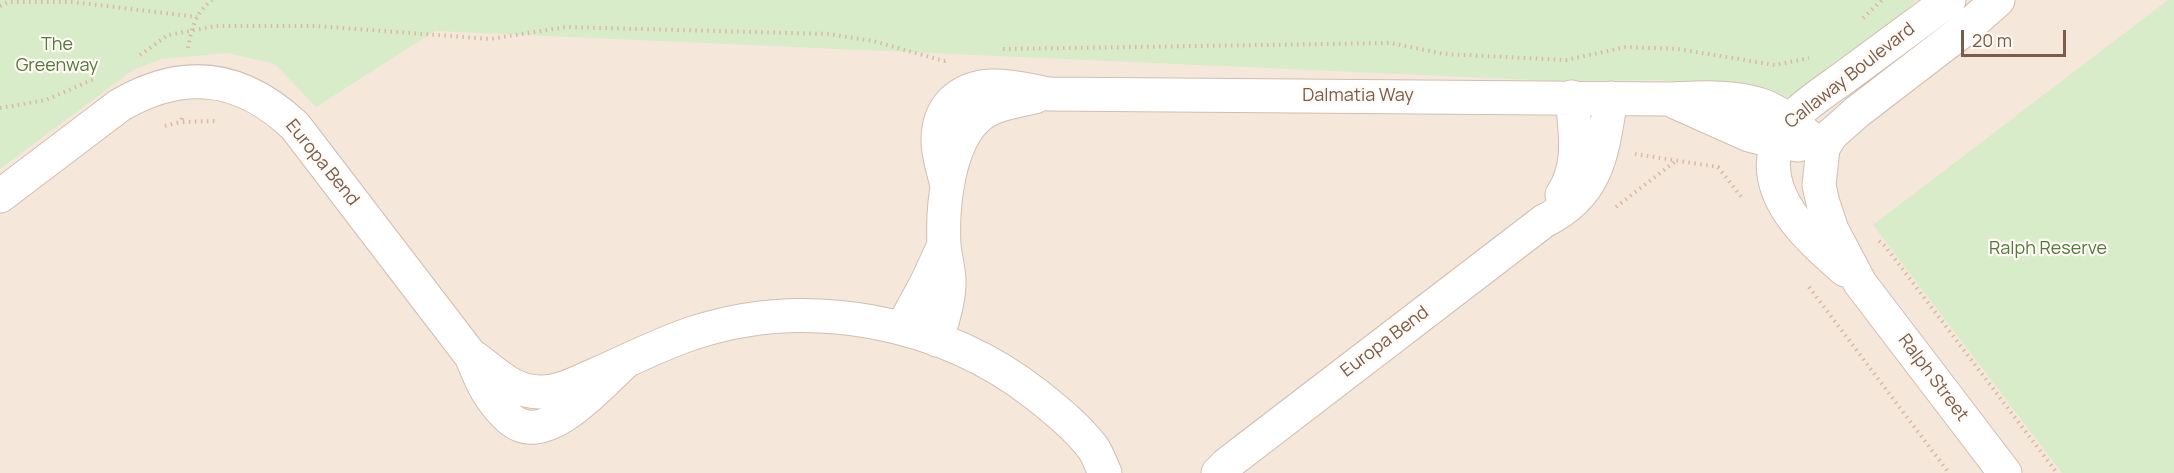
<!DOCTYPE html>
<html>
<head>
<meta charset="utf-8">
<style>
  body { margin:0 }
  #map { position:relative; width:2174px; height:473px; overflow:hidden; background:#fdf6ec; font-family:Manrope,sans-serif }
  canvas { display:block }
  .scale { position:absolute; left:1961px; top:30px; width:105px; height:27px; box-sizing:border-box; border:3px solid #7a5c4d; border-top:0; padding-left:8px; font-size:18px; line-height:21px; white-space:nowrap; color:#7a5c4d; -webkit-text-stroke:4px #fffaf3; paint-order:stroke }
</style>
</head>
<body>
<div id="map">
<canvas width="2174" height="473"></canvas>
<div class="scale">20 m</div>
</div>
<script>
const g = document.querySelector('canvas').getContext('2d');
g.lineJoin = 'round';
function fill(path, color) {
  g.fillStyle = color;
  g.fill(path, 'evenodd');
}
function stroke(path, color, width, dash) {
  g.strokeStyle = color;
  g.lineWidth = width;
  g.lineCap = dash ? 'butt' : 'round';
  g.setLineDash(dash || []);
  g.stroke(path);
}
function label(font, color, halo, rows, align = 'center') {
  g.font = font + ' Manrope,sans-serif';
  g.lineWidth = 4.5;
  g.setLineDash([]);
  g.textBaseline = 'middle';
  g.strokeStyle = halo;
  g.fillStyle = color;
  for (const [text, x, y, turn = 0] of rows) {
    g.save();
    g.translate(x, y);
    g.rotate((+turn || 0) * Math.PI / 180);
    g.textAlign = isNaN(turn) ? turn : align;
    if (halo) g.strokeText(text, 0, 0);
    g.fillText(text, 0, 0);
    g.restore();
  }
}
fill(new Path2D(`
  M 0,0 L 2174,0 L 2174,473 L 0,473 Z`), '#f5e8da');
fill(new Path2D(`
  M 0,0 L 1916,0 L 1868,47 L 1805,90 L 1787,97 L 1770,98 L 1700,84 L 1660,80 L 1557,81 L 435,31 L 316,107 L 275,64 L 227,53 L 162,59 L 133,70 L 0,169 Z
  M 2168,0 L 2174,0 L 2174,473 L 2062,473 L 1873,225 Z`), '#d8ecc9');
const minor = new Path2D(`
  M 1998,0 L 1965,29 L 1857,112 L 1831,135 L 1823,148 L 1819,185 L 1823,203 L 1832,230 L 1860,283 L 2005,473
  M 1675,102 L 1749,135 L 1777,142 L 1798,145
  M 947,186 C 944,172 938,155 938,141 C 938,127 942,112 952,102 C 978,76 1016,88 1049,94 L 1668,99 C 1700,98 1731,95 1761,105 C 1784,113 1804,134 1823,148
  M 1562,195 C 1582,165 1575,131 1572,97
  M 0,196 L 120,105 C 184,68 241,75 295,126 L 471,356 C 477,369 482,385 491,397 C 498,407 509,421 520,425 C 554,439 603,382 626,361
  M 1845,270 C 1811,240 1761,198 1776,146 C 1777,140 1778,133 1782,129 C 1798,109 1821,94 1842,79 C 1877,53 1913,27 1949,0
  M 902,328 L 926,284 L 944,245
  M 937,340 C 942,321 949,302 949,282 C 949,269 945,257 944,245 C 942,207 948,142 979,116 C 994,104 1017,101 1035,97
  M 475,358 C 496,373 513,393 542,392 C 561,392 580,381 597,374 C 629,360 660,344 693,333 C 808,295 943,321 1037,395 C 1057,411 1078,428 1093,448 C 1098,455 1101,465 1105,473
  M 1218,473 L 1227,464 L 1544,221 C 1599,194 1602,153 1611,98`);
stroke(minor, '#d1beb0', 35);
stroke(new Path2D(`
  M 0,6 L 8,2 L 73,2 L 197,17
  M 1863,18 L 1882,0
  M 188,48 C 191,29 196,12 212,0
  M 1003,49 L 1391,43 L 1444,54 L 1566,60 L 1626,47 L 1678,49 L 1775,65 L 1809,58
  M 140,55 L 168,35 L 216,26 L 317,26 L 490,39 L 566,27 L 828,34 L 873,41 L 944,61 L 948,60
  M 0,108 L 46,100 L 94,79
  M 182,118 L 181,122 L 215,121
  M 165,126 L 181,122
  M 1635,154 L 1718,167 L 1743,199
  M 1616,207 L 1677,160
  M 1879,241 L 1885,246 L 2057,473
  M 1809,287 L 1949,473`), '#d9b8a5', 4, [1.5, 4.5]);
stroke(minor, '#fff', 33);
label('18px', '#537a41', '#fffaf3', [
  ["The",57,45],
  ["Greenway",57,66],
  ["Ralph Reserve",2048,249]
]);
label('18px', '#7a5c4d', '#fffaf3', [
  ["Callaway Boulevard",1850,76,-38],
  ["Dalmatia Way",1358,96],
  ["Europa Bend",322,163,51],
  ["Europa Bend",1385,342,-37],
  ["Ralph Street",1933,378,53]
]);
</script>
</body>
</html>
